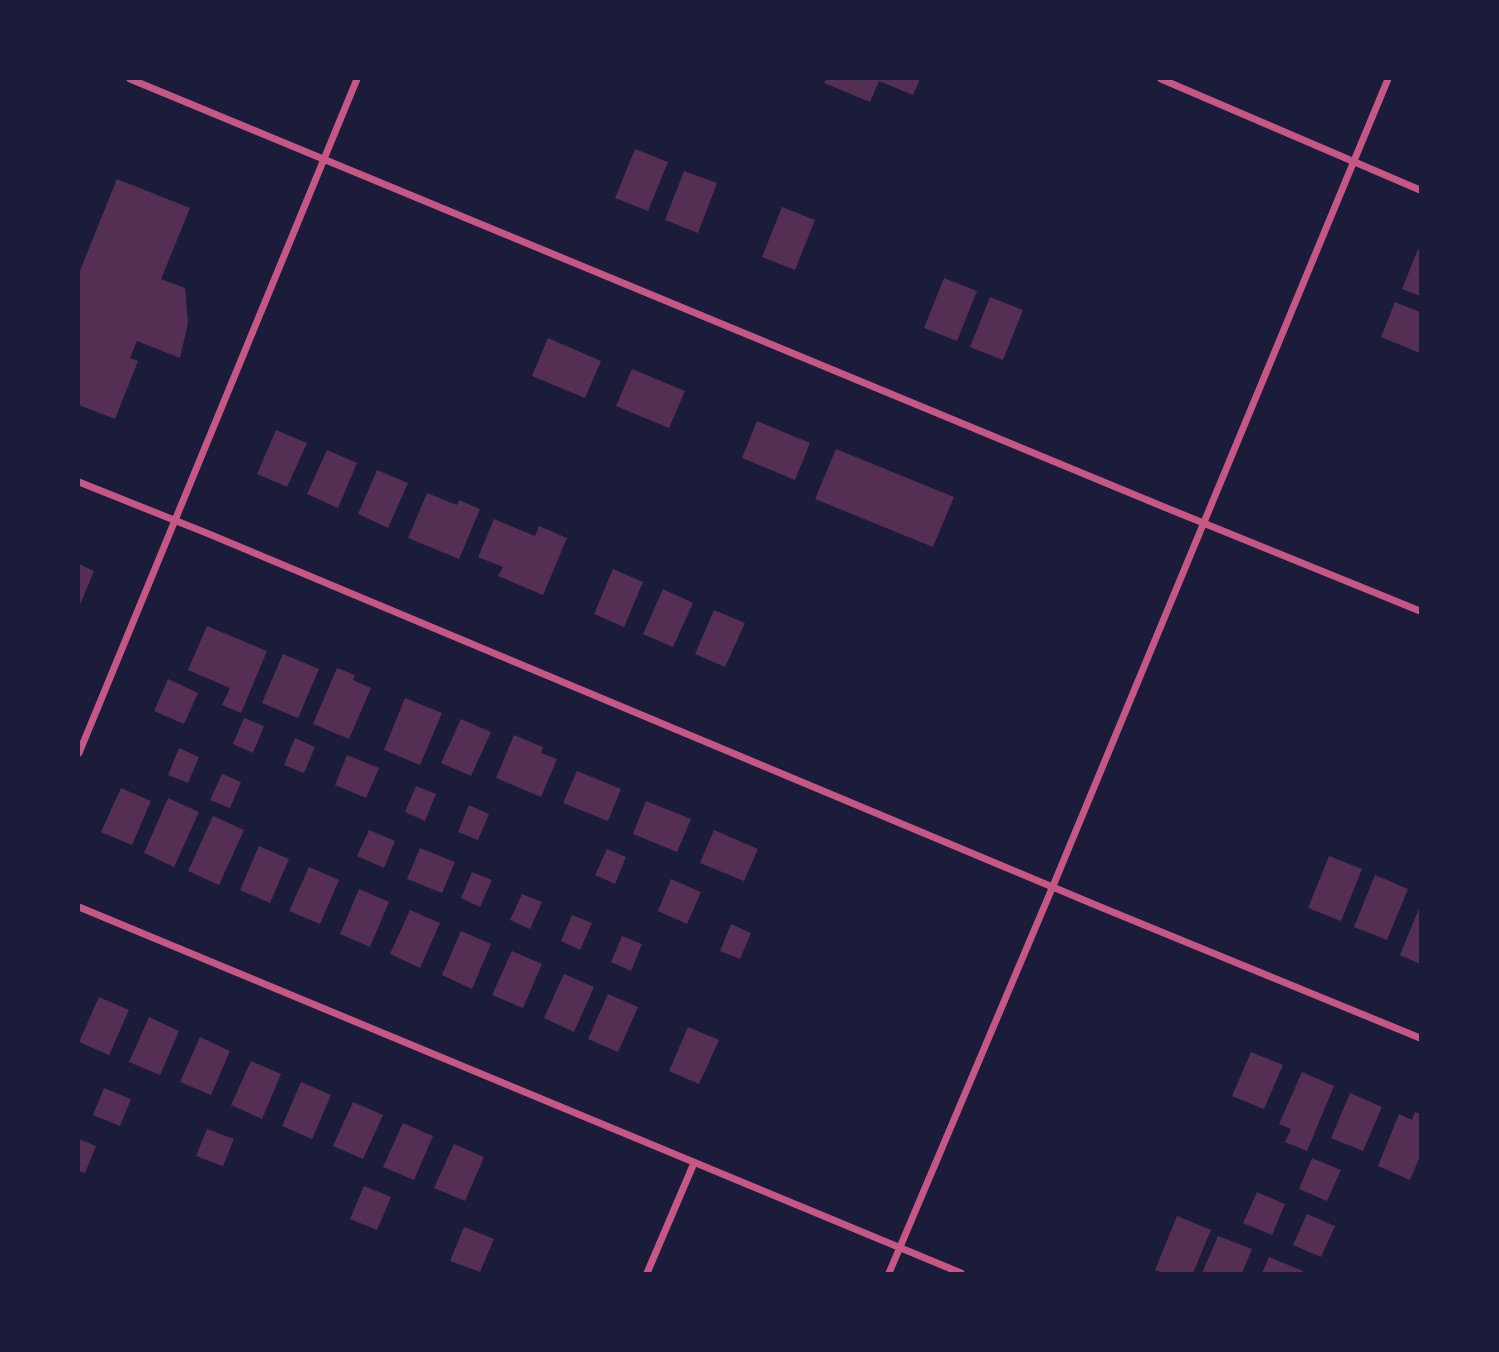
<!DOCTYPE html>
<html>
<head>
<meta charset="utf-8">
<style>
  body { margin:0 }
  #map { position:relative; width:1499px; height:1352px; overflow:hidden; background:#1b1b3a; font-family:"Sofia Sans Condensed",sans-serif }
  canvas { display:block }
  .frame { position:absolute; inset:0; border:80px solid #1b1b3a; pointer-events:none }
</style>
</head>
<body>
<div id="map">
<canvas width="1499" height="1352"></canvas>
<div class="frame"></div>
</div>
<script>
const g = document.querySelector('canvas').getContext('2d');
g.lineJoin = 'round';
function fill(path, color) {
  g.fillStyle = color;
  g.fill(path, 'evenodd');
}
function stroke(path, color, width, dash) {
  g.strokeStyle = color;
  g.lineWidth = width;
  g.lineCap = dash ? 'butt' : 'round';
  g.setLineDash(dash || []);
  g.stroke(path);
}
fill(new Path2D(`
  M 826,79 L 920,79 L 913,95 L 879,81 L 870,102 L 824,83 Z
  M 635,149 L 668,162 L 648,211 L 615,198 Z
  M 684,171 L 717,183 L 698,233 L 665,220 Z
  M 117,179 L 190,208 L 161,279 L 185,288 L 188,323 L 180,358 L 137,341 L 130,358 L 138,361 L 115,419 L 79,405 L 79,273 Z
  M 782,207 L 815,220 L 795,270 L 762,257 Z
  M 1418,249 L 1420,250 L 1420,296 L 1402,289 Z
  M 944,278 L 977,291 L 957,341 L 924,328 Z
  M 990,297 L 1023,310 L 1003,360 L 970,347 Z
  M 1395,302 L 1420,312 L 1420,353 L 1381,337 Z
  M 548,338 L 601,361 L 585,398 L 532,376 Z
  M 632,369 L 685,391 L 669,428 L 616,406 Z
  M 757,421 L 810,443 L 795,480 L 742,458 Z
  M 276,430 L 307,443 L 287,487 L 257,474 Z
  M 836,449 L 954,497 L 933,547 L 815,499 Z
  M 327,450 L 357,463 L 338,508 L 307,494 Z
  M 377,470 L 408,483 L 388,528 L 358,514 Z
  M 427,493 L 457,505 L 459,500 L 480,509 L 459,559 L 408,538 Z
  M 494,519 L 535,536 L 539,526 L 567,538 L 543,595 L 498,576 L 503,567 L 478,557 Z
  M 79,564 L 94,571 L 79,607 Z
  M 613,569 L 643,582 L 624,627 L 594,614 Z
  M 663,589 L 693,603 L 673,647 L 643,634 Z
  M 714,610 L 745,623 L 725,667 L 695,654 Z
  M 207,626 L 267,651 L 241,713 L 222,705 L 230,688 L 188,670 Z
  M 283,654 L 319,669 L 298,718 L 262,703 Z
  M 337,668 L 355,675 L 353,680 L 371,688 L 349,739 L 313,724 Z
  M 168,679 L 198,693 L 184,724 L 154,711 Z
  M 405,698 L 442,713 L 420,765 L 384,750 Z
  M 244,718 L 264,726 L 253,753 L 233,744 Z
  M 461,719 L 491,732 L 471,776 L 441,763 Z
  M 514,735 L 543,747 L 541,753 L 557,759 L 541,797 L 496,778 Z
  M 295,738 L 315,747 L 304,773 L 284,765 Z
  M 179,748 L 199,757 L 188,783 L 168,775 Z
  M 347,755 L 379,768 L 366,798 L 335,785 Z
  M 577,771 L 621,789 L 608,821 L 563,803 Z
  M 222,774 L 241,782 L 230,808 L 210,800 Z
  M 416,786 L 436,794 L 425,821 L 405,812 Z
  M 121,788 L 151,801 L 132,845 L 101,832 Z
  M 168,798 L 199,812 L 174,867 L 144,853 Z
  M 646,801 L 691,819 L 677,852 L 633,834 Z
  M 469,805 L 489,814 L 478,840 L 458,832 Z
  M 213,816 L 244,830 L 219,885 L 188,871 Z
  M 369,830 L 395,841 L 384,868 L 357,856 Z
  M 714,830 L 758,849 L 744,881 L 700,863 Z
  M 259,846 L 289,859 L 270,903 L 240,890 Z
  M 420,848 L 455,862 L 442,893 L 407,879 Z
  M 607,849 L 626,857 L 615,884 L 595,875 Z
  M 1329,856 L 1362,869 L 1341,921 L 1308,908 Z
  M 309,867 L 339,880 L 320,924 L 289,911 Z
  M 472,872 L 492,880 L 480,907 L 461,898 Z
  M 1375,875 L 1408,889 L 1387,940 L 1354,927 Z
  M 671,879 L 701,892 L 687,924 L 658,911 Z
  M 359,889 L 389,902 L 370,947 L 340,934 Z
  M 522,894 L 542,902 L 530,929 L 510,920 Z
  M 1420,906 L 1420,964 L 1400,955 Z
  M 410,910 L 440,923 L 420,968 L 390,954 Z
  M 572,915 L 592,923 L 580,950 L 561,941 Z
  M 731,924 L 751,933 L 740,959 L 720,951 Z
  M 461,931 L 491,944 L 472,989 L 442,975 Z
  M 622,936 L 642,944 L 631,971 L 611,962 Z
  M 512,951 L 542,964 L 523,1008 L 492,995 Z
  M 564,974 L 594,987 L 574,1032 L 544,1018 Z
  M 608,994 L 638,1007 L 618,1052 L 588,1039 Z
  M 99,997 L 129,1010 L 109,1055 L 79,1042 Z
  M 149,1017 L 179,1031 L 160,1075 L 129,1062 Z
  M 688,1027 L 719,1040 L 699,1084 L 669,1071 Z
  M 200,1037 L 230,1051 L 211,1095 L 180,1082 Z
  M 1251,1052 L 1283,1065 L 1264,1109 L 1232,1096 Z
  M 251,1061 L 281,1074 L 262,1119 L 231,1105 Z
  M 1302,1072 L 1334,1086 L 1307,1151 L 1285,1142 L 1291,1129 L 1279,1124 Z
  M 301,1082 L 331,1095 L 312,1139 L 282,1126 Z
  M 104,1088 L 131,1099 L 120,1126 L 93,1115 Z
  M 1350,1093 L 1382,1107 L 1363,1151 L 1331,1138 Z
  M 353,1102 L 383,1115 L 363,1159 L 333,1146 Z
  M 1415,1112 L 1420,1114 L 1420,1156 L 1410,1180 L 1378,1166 L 1399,1114 L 1412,1120 Z
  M 403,1123 L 433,1136 L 414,1180 L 383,1167 Z
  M 207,1129 L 234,1139 L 223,1166 L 196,1156 Z
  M 79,1139 L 96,1146 L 85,1173 L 79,1171 Z
  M 454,1144 L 484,1157 L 465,1201 L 434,1188 Z
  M 1312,1158 L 1341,1170 L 1327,1201 L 1299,1189 Z
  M 364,1186 L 391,1197 L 377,1230 L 350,1219 Z
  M 1257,1192 L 1285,1204 L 1272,1235 L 1243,1223 Z
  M 1307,1214 L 1335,1226 L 1321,1257 L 1293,1245 Z
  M 1177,1216 L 1211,1230 L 1193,1273 L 1164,1273 L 1155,1270 Z
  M 464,1227 L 494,1239 L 480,1272 L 450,1261 Z
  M 1218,1236 L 1252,1249 L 1242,1273 L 1202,1273 Z
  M 1269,1257 L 1303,1271 L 1302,1273 L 1262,1273 Z`), '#542f53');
stroke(new Path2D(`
  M 130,79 L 1164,507 L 1420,611
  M 1161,79 L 1420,190
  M 79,482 L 209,534 L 1098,906 L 1420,1038
  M 79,753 L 357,79
  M 79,907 L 961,1273
  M 647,1273 L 694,1163
  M 889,1273 L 1053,886 L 1388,79`), '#c65784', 7);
</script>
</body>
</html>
